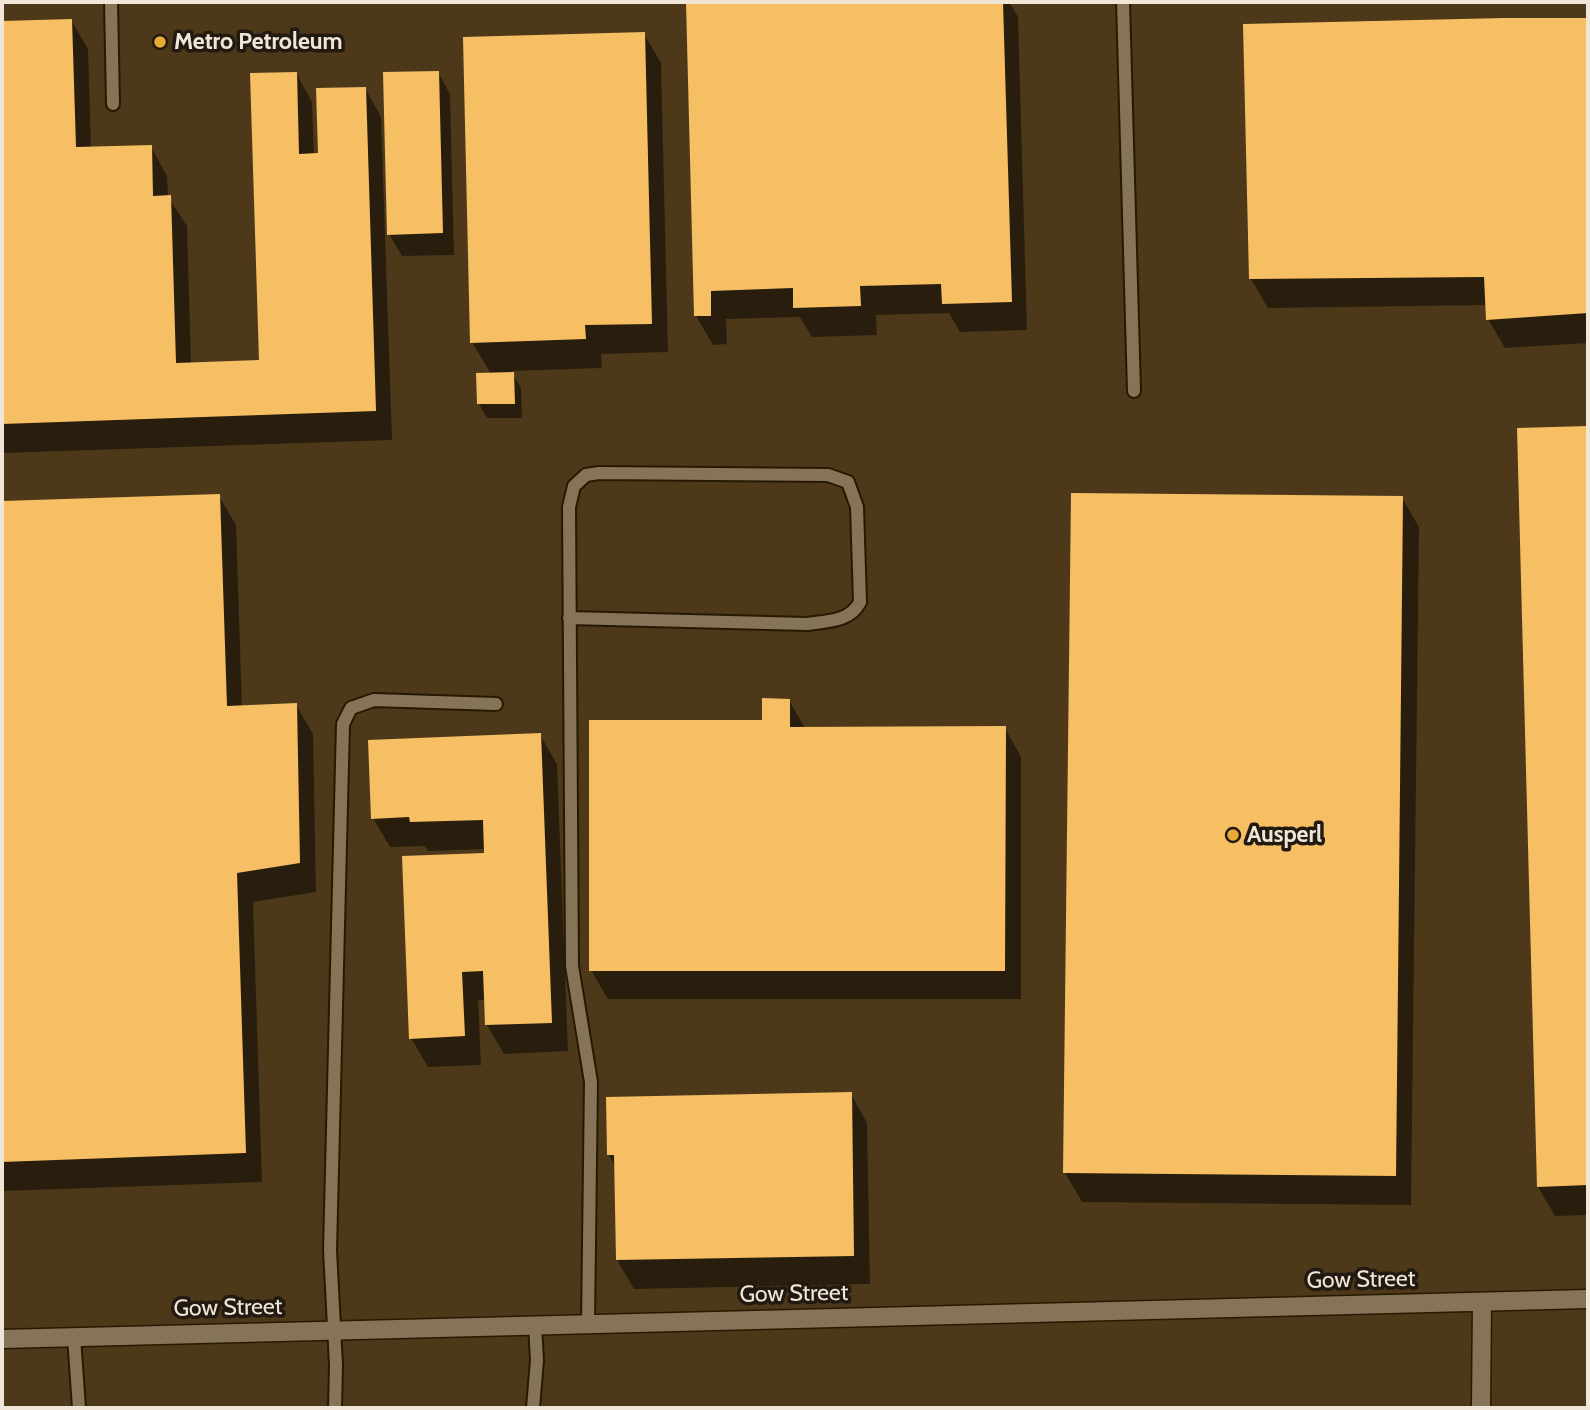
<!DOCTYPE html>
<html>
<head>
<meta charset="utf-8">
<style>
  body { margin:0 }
  #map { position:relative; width:1590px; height:1410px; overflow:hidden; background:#413118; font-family:Cabin,sans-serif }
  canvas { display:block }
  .frame { position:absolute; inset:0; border:4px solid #efe6d7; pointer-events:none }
</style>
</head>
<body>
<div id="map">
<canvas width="1590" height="1410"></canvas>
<div class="frame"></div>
</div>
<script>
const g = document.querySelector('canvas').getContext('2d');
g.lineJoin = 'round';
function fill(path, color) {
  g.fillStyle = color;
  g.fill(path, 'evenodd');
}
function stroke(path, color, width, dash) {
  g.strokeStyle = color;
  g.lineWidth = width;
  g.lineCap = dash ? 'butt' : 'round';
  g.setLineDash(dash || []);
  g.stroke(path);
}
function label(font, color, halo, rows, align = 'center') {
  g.font = font + ' Cabin,sans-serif';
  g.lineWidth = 7;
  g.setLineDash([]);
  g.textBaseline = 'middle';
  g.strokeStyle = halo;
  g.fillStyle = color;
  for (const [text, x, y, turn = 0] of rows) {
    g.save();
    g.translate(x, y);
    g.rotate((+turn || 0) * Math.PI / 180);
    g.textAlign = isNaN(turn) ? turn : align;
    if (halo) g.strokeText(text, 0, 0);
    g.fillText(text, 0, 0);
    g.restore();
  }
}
fill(new Path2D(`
  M 2,2 L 1588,2 L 1588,1408 L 2,1408 Z`), '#4d3919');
fill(new Path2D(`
  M 688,2 L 1009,2 L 1018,17 L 1027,330 L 960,332 L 949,313 L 876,315 L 877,335 L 812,337 L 800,317 L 726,319 L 727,344 L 713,345 L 696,316 Z
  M 1588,19 L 1588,343 L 1505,348 L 1488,319 L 1487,305 L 1268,308 L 1251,279 L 1504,20 Z
  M 71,20 L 88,49 L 91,148 L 151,147 L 167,176 L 168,197 L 187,226 L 191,364 L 261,362 L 296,73 L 312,102 L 314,155 L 320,155 L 365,88 L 381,117 L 392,440 L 2,453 L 2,23 Z
  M 644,34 L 661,63 L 668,352 L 601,354 L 602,368 L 511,371 L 521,388 L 522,418 L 487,418 L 479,404 L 491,374 L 472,342 Z
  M 438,72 L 450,94 L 454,255 L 402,256 L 389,234 Z
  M 1588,427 L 1588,1215 L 1555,1216 L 1538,1187 L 1518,430 Z
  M 219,496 L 236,525 L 242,707 L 296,705 L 313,734 L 316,892 L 253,902 L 262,1182 L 2,1191 L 2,503 Z
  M 1402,498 L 1419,527 L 1411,1205 L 1082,1202 L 1065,1173 Z
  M 789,700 L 805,728 L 1005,728 L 1021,757 L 1021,999 L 608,999 L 591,970 L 764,722 Z
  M 540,735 L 557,764 L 568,1051 L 504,1054 L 487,1025 L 486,1000 L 478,1000 L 481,1065 L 428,1067 L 411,1038 L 486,855 L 485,849 L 428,851 L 425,846 L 390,847 L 373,818 Z
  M 851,1094 L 867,1123 L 870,1284 L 634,1289 L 617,1260 L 615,1167 L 609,1155 Z`), '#0007');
fill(new Path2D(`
  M 686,2 L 1003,2 L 1012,302 L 942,304 L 941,284 L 860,286 L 861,306 L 793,308 L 793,288 L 711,291 L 711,316 L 694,316 Z
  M 1504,18 L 1588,18 L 1588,313 L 1486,320 L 1484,277 L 1249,279 L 1243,24 Z
  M 72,19 L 76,147 L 152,145 L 153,196 L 171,195 L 176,363 L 259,360 L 250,73 L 297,72 L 299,154 L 318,153 L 316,88 L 366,87 L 376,411 L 2,424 L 2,21 Z
  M 645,32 L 652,324 L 585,325 L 586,339 L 470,343 L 463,37 Z
  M 439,71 L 443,233 L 387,235 L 383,72 Z
  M 514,372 L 515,404 L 477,404 L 476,373 Z
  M 1588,426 L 1588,1185 L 1537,1187 L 1517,428 Z
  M 1071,493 L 1403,496 L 1396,1176 L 1063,1173 Z
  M 220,494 L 227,706 L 297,703 L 300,863 L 237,873 L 246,1153 L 2,1162 L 2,501 Z
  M 762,698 L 790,699 L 790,727 L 1006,726 L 1005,971 L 589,971 L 589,720 L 762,720 Z
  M 541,733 L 552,1023 L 485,1025 L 483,971 L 462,972 L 465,1036 L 409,1039 L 402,856 L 484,853 L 483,820 L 410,822 L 409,817 L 371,819 L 368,740 Z
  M 852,1092 L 854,1256 L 616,1260 L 614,1155 L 607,1155 L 606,1097 Z`), '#f6bf63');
const lane = new Path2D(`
  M 111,2 L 113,104
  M 1123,2 L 1134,391
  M 569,618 L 807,624 C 827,621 850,622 860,602 L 857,507 L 848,482 L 828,475 L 599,473 L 586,475 L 574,486 L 569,507 L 572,966 L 591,1082 L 588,1324
  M 74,1337 L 79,1408
  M 335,1408 L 336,1365 L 330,1250 L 343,724 L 351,708 L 374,700 L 496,704
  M 533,1408 L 537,1360 L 535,1325`);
const street = new Path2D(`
  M 2,1339 L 1588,1299
  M 1481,1408 L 1482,1302`);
stroke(lane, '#271901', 16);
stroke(street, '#271901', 21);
stroke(lane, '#867459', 12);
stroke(street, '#867459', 18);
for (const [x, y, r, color] of [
  [160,42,7,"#e9aa38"],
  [1233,835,7,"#e9aa38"]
]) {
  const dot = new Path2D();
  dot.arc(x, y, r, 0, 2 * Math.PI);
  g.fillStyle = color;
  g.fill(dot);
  stroke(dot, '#221a10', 2.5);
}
label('bold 23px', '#efe6d7', '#221a10', [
  ["Metro Petroleum",174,42],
  ["Ausperl",1247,835]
], 'left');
label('23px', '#efe6d7', '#221a10', [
  ["Gow Street",1361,1280,-1],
  ["Gow Street",794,1294,-1],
  ["Gow Street",228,1308,-1]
]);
</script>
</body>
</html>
